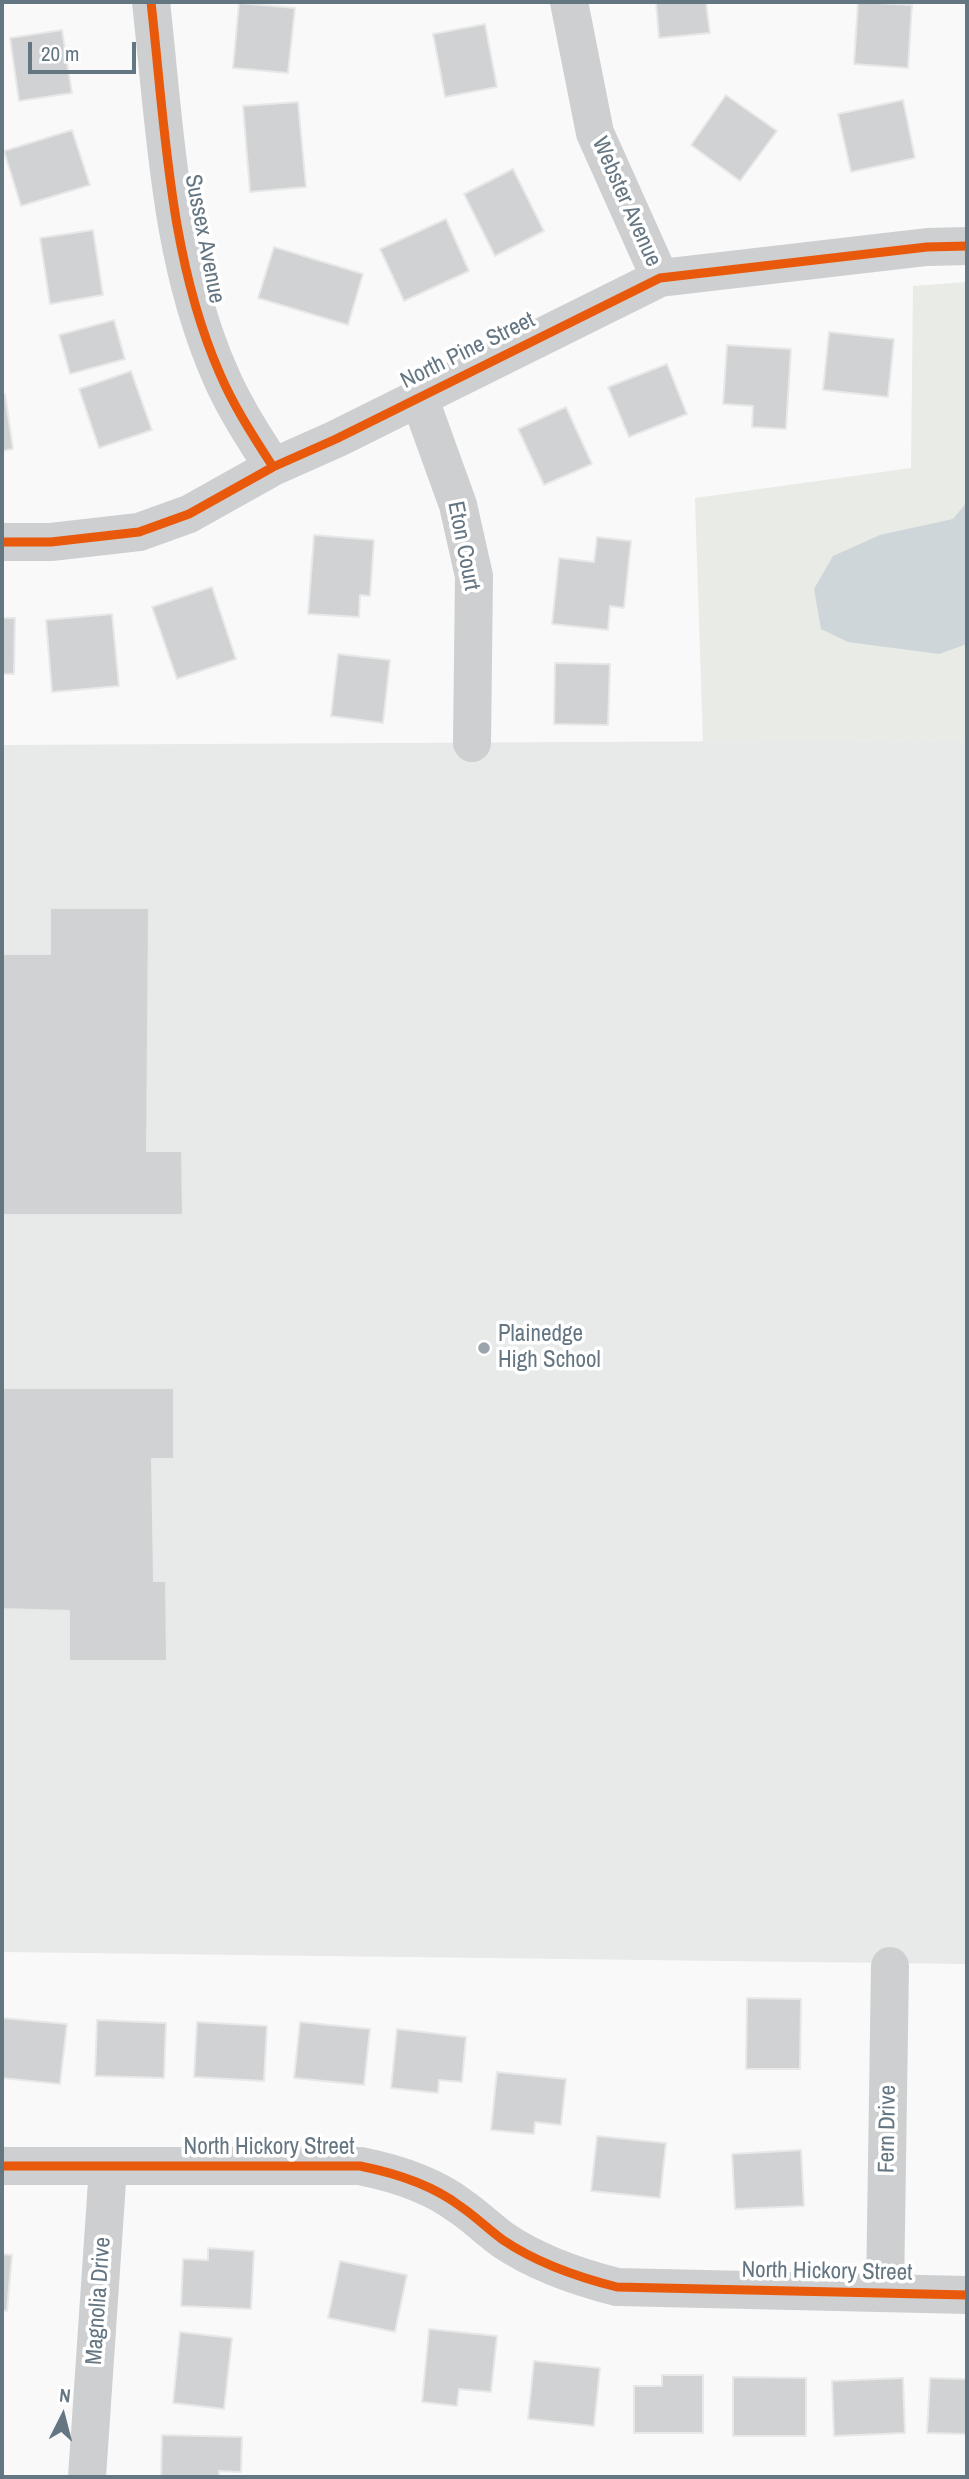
<!DOCTYPE html>
<html>
<head>
<meta charset="utf-8">
<style>
  body { margin:0 }
  #map { position:relative; width:969px; height:2479px; overflow:hidden; background:#f9f9f9; font-family:"Archivo Narrow",sans-serif }
  canvas { display:block }
  .frame { position:absolute; inset:0; border:4px solid #657683; pointer-events:none }
  .north { position:absolute; left:28px; top:2381px; width:70px; height:70px; -webkit-text-stroke:5px #fff; paint-order:stroke; rotate:6deg; font-size:19px; font-weight:700; line-height:28px; text-align:center; color:#657683 }
  .north::after { content:''; display:block; margin:auto; width:24px; height:32px; background:#657683; clip-path:polygon(50% 0,100% 100%,50% 72%,0 100%) }
  .scale { position:absolute; left:28px; top:42px; width:108px; height:32px; box-sizing:border-box; border:4px solid #657683; border-top:0; padding-left:9px; font-size:21px; line-height:24px; white-space:nowrap; color:#657683; -webkit-text-stroke:5px #fff; paint-order:stroke }
</style>
</head>
<body>
<div id="map">
<canvas width="969" height="2479"></canvas>
<div class="frame"></div>
<div class="north">N</div>
<div class="scale">20 m</div>
</div>
<script>
const g = document.querySelector('canvas').getContext('2d');
g.lineJoin = 'round';
function fill(path, color) {
  g.fillStyle = color;
  g.fill(path, 'evenodd');
}
function stroke(path, color, width, dash) {
  g.strokeStyle = color;
  g.lineWidth = width;
  g.lineCap = dash ? 'butt' : 'round';
  g.setLineDash(dash || []);
  g.stroke(path);
}
function label(font, color, halo, rows, align = 'center') {
  g.font = font + ' "Archivo Narrow",sans-serif';
  g.lineWidth = 7;
  g.setLineDash([]);
  g.textBaseline = 'middle';
  g.strokeStyle = halo;
  g.fillStyle = color;
  for (const [text, x, y, turn = 0] of rows) {
    g.save();
    g.translate(x, y);
    g.rotate((+turn || 0) * Math.PI / 180);
    g.textAlign = isNaN(turn) ? turn : align;
    if (halo) g.strokeText(text, 0, 0);
    g.fillText(text, 0, 0);
    g.restore();
  }
}
fill(new Path2D(`
  M 967,740 L 967,1964 L 2,1952 L 2,745 Z`), '#e8e9e9');
fill(new Path2D(`
  M 967,282 L 967,740 L 703,742 L 695,498 L 911,468 L 913,286 Z`), '#e8ebe6');
fill(new Path2D(`
  M 967,502 L 967,644 L 939,654 L 848,642 L 821,629 L 814,589 L 833,556 L 880,535 L 953,519 Z`), '#ced6d9');
const building = new Path2D(`
  M 656,2 L 706,2 L 710,33 L 659,38 Z
  M 858,2 L 912,5 L 908,68 L 854,64 Z
  M 239,3 L 295,8 L 288,73 L 233,68 Z
  M 485,24 L 497,87 L 445,97 L 433,34 Z
  M 62,30 L 72,93 L 19,101 L 10,38 Z
  M 726,95 L 777,131 L 740,181 L 691,145 Z
  M 903,100 L 915,158 L 851,172 L 838,114 Z
  M 298,102 L 306,187 L 250,192 L 243,106 Z
  M 72,130 L 90,185 L 21,206 L 4,151 Z
  M 513,169 L 544,231 L 495,256 L 464,194 Z
  M 446,219 L 469,271 L 404,301 L 380,249 Z
  M 93,230 L 103,295 L 50,304 L 40,238 Z
  M 274,247 L 363,274 L 348,325 L 258,298 Z
  M 114,320 L 125,359 L 70,374 L 59,335 Z
  M 829,332 L 894,339 L 888,397 L 823,390 Z
  M 727,345 L 791,349 L 786,429 L 752,427 L 753,406 L 723,404 Z
  M 667,364 L 687,414 L 629,437 L 608,387 Z
  M 131,371 L 152,430 L 99,448 L 79,389 Z
  M 2,394 L 5,394 L 13,449 L 2,451 Z
  M 566,407 L 592,464 L 544,485 L 518,429 Z
  M 314,535 L 374,540 L 370,596 L 360,595 L 359,617 L 308,614 Z
  M 597,537 L 631,541 L 624,608 L 610,606 L 608,630 L 552,624 L 559,558 L 594,562 Z
  M 212,587 L 236,659 L 177,679 L 152,607 Z
  M 112,614 L 119,686 L 52,692 L 46,620 Z
  M 2,618 L 15,618 L 14,674 L 2,674 Z
  M 338,654 L 390,660 L 383,723 L 331,716 Z
  M 555,663 L 610,664 L 608,725 L 554,724 Z
  M 50,908 L 149,908 L 147,1151 L 182,1151 L 183,1215 L 2,1215 L 2,954 L 50,954 Z
  M 2,1388 L 174,1388 L 174,1459 L 152,1459 L 154,1581 L 166,1581 L 167,1661 L 69,1661 L 69,1611 L 2,1609 Z
  M 747,1998 L 801,1999 L 800,2069 L 746,2069 Z
  M 2,2018 L 67,2024 L 60,2084 L 2,2078 Z
  M 97,2020 L 166,2023 L 164,2078 L 95,2076 Z
  M 197,2022 L 267,2026 L 264,2081 L 194,2077 Z
  M 300,2022 L 370,2029 L 364,2085 L 294,2078 Z
  M 397,2029 L 466,2037 L 462,2082 L 439,2080 L 438,2093 L 391,2088 Z
  M 497,2072 L 566,2079 L 561,2125 L 535,2122 L 534,2134 L 491,2130 Z
  M 597,2136 L 666,2143 L 660,2198 L 591,2191 Z
  M 801,2150 L 804,2206 L 735,2209 L 732,2154 Z
  M 208,2248 L 254,2251 L 251,2309 L 181,2306 L 183,2259 L 208,2260 Z
  M 2,2254 L 12,2255 L 7,2311 L 2,2310 Z
  M 340,2261 L 407,2275 L 395,2332 L 328,2318 Z
  M 429,2329 L 497,2336 L 491,2392 L 459,2389 L 457,2406 L 422,2402 Z
  M 180,2332 L 232,2338 L 224,2409 L 173,2403 Z
  M 534,2361 L 600,2368 L 594,2426 L 528,2419 Z
  M 662,2375 L 703,2375 L 703,2433 L 634,2433 L 634,2386 L 662,2386 Z
  M 733,2377 L 806,2378 L 806,2436 L 733,2436 Z
  M 903,2378 L 905,2433 L 834,2436 L 832,2381 Z
  M 930,2378 L 967,2379 L 967,2434 L 927,2433 Z
  M 162,2435 L 242,2437 L 241,2472 L 219,2471 L 219,2477 L 161,2477 Z`);
fill(building, '#d0d2d3');
stroke(building, '#e8e8e8', 2);
stroke(new Path2D(`
  M 151,2 C 165,126 169,258 220,374 C 234,407 254,437 273,467
  M 569,2 L 595,133 L 660,278
  M 419,397 L 458,505 L 474,576 L 472,743
  M 2,542 L 51,542 L 139,532 L 189,514 L 273,467 L 336,439 L 660,278 L 927,247 L 967,246
  M 2,2166 L 360,2166 C 395,2173 431,2184 460,2206 C 475,2216 488,2229 503,2240 C 537,2263 577,2277 617,2287 L 967,2295
  M 885,2292 L 890,1966
  M 87,2477 L 108,2167`), '#cecfd0', 38);
stroke(new Path2D(`
  M 151,2 C 165,126 169,258 220,374 C 234,407 254,437 273,467
  M 2,542 L 51,542 L 139,532 L 189,514 L 273,467 L 336,439 L 660,278 L 927,247 L 967,246
  M 2,2166 L 360,2166 C 395,2173 431,2184 460,2206 C 475,2216 488,2229 503,2240 C 537,2263 577,2277 617,2287 L 967,2295`), '#e8590c', 9);
for (const [x, y, r, color] of [
  [484,1348,7,"#99a4ac"]
]) {
  const dot = new Path2D();
  dot.arc(x, y, r, 0, 2 * Math.PI);
  g.fillStyle = color;
  g.fill(dot);
  stroke(dot, '#fff', 2.5);
}
label('23px', '#657683', '#fff', [
  ["Webster Avenue",626,202,66],
  ["Sussex Avenue",204,239,79],
  ["North Pine Street",468,351,-26],
  ["Eton Court",463,546,79],
  ["Fern Drive",888,2129,-89],
  ["North Hickory Street",269,2148],
  ["North Hickory Street",827,2272,1],
  ["Magnolia Drive",99,2301,-86]
]);
label('23px', '#657683', '#fff', [
  ["Plainedge",498,1335],
  ["High School",498,1361]
], 'left');
</script>
</body>
</html>
